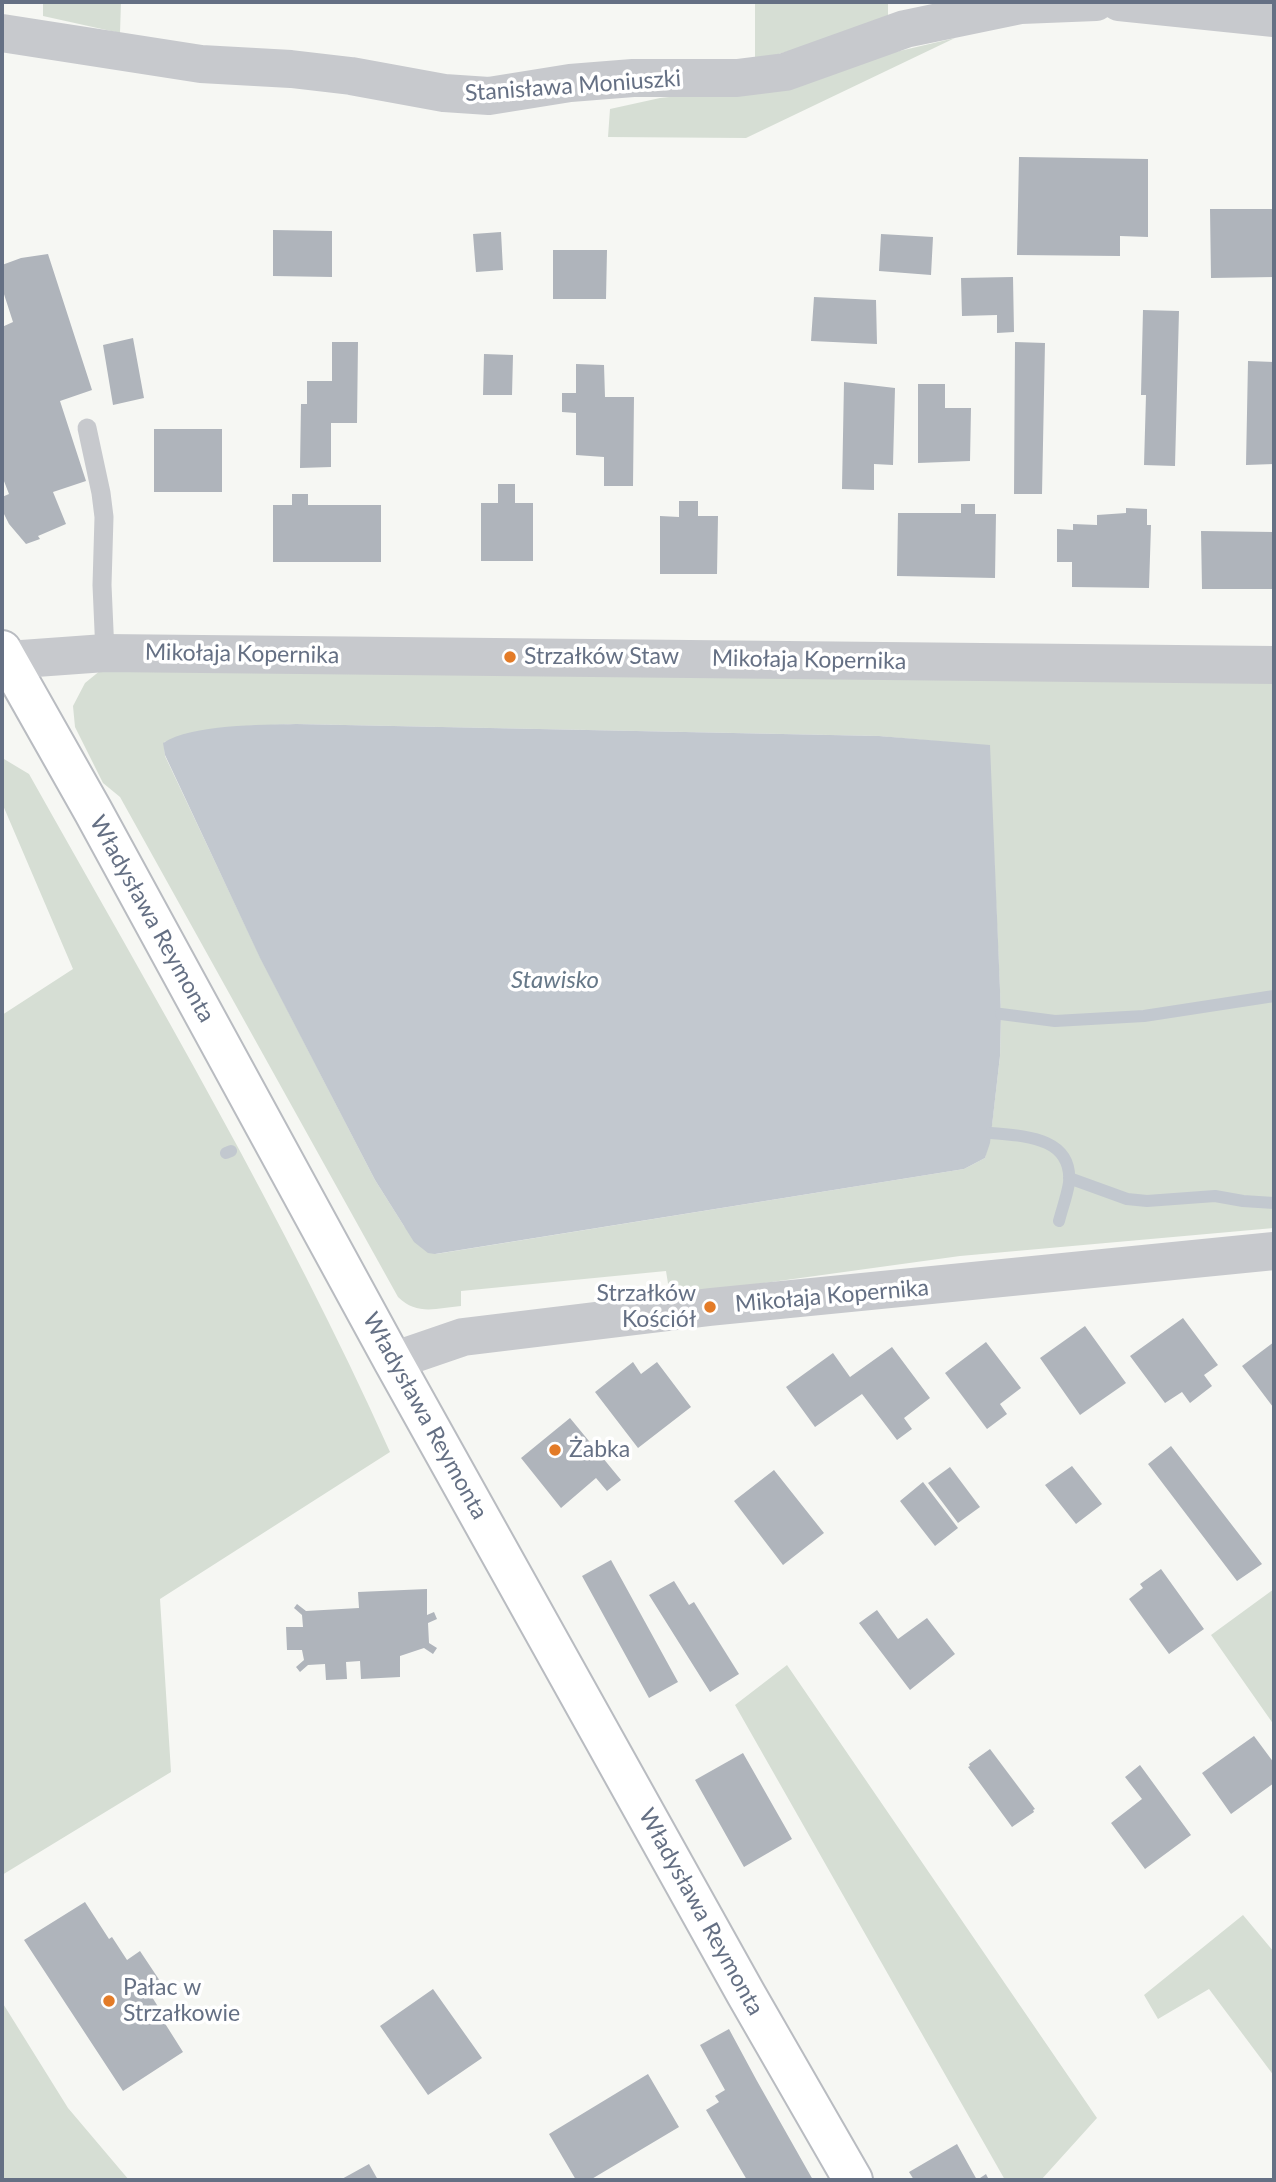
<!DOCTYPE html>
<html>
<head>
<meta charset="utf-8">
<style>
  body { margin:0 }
  #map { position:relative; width:1276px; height:2182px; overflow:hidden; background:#f6f7f3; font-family:Lato,sans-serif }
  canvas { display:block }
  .frame { position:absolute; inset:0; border:4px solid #657084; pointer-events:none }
</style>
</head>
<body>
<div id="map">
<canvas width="1276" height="2182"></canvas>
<div class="frame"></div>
</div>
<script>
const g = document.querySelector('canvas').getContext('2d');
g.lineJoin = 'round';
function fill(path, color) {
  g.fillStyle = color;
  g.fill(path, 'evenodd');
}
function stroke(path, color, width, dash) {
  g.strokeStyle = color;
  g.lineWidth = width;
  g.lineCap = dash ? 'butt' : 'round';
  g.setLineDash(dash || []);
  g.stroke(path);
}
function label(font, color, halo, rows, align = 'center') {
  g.font = font + ' Lato,sans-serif';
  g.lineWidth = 7;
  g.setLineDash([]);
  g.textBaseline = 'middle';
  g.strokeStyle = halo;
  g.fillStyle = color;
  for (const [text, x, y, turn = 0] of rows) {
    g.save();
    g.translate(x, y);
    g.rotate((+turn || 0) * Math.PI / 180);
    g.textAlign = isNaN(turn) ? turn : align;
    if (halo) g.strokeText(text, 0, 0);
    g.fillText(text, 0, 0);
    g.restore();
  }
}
fill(new Path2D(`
  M 43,2 L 121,2 L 120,33 L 43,16 Z
  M 755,2 L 888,2 L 888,22 L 755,61 Z
  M 955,38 L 746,138 L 608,137 L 610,109 L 660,98 L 733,90 Z
  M 101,670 L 1274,679 L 1274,1228 L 960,1256 L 670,1296 L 666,1271 L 461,1291 L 461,1306 C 437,1308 417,1316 398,1297 L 120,797 L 103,783 L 75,727 L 73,706 L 85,683 ZM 296,724 L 879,736 L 989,746 L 1001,1014 L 1000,1056 L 991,1133 L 985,1158 L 964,1169 L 436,1254 L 404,1226 L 375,1180 L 260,957 L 165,756 L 164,742 L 246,726 Z
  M 4,759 L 29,774 C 154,997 285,1218 390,1452 L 160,1599 L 171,1772 L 2,1875 L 2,1015 L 73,969 L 2,803 L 2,766 Z
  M 1274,1589 L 1274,1725 L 1211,1635 Z
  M 787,1665 L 1097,2118 L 1041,2180 L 1005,2180 L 735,1705 Z
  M 1243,1915 L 1274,1952 L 1274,2076 L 1209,1989 L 1158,2019 L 1144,1995 Z
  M 2,2002 L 68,2108 L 129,2180 L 2,2180 Z`), '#d6ded4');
fill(new Path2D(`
  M 296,724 L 879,736 L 990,745 L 1001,1014 L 1000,1056 L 990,1143 L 985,1158 L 964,1169 L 435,1254 L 428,1253 L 414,1242 L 375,1180 L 260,958 L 165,755 L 163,743 C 192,724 261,725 296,724 Z`), '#c2c8cf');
stroke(new Path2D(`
  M 1001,1014 L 1055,1021 L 1144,1016 L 1274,996
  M 991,1133 C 1024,1136 1073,1137 1069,1183 C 1067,1196 1062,1209 1059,1221
  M 226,1153 L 231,1151
  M 1069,1178 L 1127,1199 L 1147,1201 L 1215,1196 L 1243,1201 L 1274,1203`), '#c2c8cf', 12);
fill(new Path2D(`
  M 1019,157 L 1148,159 L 1148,237 L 1120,236 L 1120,256 L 1017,255 Z
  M 1210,209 L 1274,209 L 1274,277 L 1211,278 Z
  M 273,230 L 332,231 L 332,277 L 273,276 Z
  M 501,232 L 503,270 L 476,272 L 473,234 Z
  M 881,234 L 933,237 L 931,275 L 879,271 Z
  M 553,250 L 607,250 L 606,299 L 553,299 Z
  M 48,254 L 92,390 L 60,401 L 86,481 L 53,492 L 66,524 L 38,536 L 40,539 L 26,544 L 9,524 L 2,510 L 2,497 L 9,494 L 2,476 L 2,327 L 13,322 L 2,288 L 2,265 L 21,258 Z
  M 1013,277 L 1014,332 L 997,333 L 997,315 L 962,316 L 961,278 Z
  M 814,297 L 876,300 L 877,344 L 811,341 Z
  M 1143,310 L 1179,311 L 1175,466 L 1144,465 L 1146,395 L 1141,395 Z
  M 133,338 L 144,398 L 113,405 L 103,345 Z
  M 332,342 L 358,342 L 357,423 L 331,423 L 331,467 L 300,468 L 301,404 L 307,404 L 307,381 L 332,381 Z
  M 1015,342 L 1045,343 L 1042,494 L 1014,494 Z
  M 484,354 L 513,355 L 512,395 L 483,395 Z
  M 1248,361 L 1274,362 L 1274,464 L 1246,465 Z
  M 576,364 L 604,365 L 605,397 L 634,397 L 633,486 L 604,486 L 604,457 L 576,455 L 576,413 L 562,412 L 562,393 L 576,393 Z
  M 844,382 L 895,388 L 893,465 L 874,464 L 874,490 L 842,489 Z
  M 918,384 L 945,384 L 945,408 L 971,408 L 970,461 L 918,463 Z
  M 154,429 L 222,429 L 222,492 L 154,492 Z
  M 498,484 L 515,484 L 515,503 L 533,503 L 533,561 L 481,561 L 481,503 L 498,503 Z
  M 292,494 L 308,494 L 308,505 L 381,505 L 381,562 L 273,562 L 273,505 L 292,505 Z
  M 679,501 L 698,501 L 698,516 L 718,516 L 717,574 L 660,574 L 660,516 L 679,517 Z
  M 961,504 L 975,504 L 975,514 L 996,514 L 995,578 L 897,576 L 898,513 L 961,513 Z
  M 1126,508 L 1147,509 L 1147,525 L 1151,525 L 1149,588 L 1072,587 L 1072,562 L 1057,562 L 1057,529 L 1073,530 L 1073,524 L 1097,525 L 1097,515 L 1126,513 Z
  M 1201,531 L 1274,532 L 1274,589 L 1202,589 Z
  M 1183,1318 L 1218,1365 L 1204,1375 L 1212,1386 L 1190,1403 L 1182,1392 L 1165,1403 L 1130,1356 Z
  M 1085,1326 L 1126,1383 L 1080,1415 L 1040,1358 Z
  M 986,1342 L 1021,1388 L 1000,1404 L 1007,1414 L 987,1429 L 945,1373 Z
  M 1274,1342 L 1274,1406 L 1273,1407 L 1242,1366 Z
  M 892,1347 L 930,1398 L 904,1418 L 912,1429 L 897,1440 L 862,1394 L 815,1427 L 786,1387 L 833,1353 L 850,1377 Z
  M 633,1362 L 641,1374 L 657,1362 L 691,1407 L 638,1448 L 595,1392 Z
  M 570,1418 L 621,1480 L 607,1491 L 596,1478 L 561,1508 L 521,1458 Z
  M 1171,1446 L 1262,1564 L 1237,1581 L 1148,1464 Z
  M 1072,1466 L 1102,1504 L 1076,1524 L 1045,1485 Z
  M 950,1467 L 980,1507 L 958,1523 L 928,1483 Z
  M 774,1470 L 824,1533 L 783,1565 L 734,1501 Z
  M 923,1482 L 958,1528 L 935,1546 L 900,1501 Z
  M 611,1560 L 678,1682 L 649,1698 L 582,1576 Z
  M 1161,1569 L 1204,1629 L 1169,1654 L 1129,1599 L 1143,1588 L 1140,1584 Z
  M 674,1581 L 689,1605 L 694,1602 L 739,1674 L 710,1692 L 649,1595 Z
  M 427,1589 L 427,1615 L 434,1612 L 437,1619 L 428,1623 L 429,1643 L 437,1648 L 433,1654 L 424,1648 L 400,1656 L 400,1677 L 361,1679 L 360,1661 L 346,1662 L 347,1679 L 326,1680 L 325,1664 L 308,1665 L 300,1672 L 296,1667 L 304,1660 L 302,1650 L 287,1650 L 286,1627 L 303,1627 L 302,1615 L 294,1608 L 297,1604 L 306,1611 L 359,1608 L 358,1592 Z
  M 877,1610 L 898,1639 L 927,1618 L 955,1654 L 910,1690 L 859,1623 Z
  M 1254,1736 L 1274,1763 L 1274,1783 L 1231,1814 L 1202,1773 Z
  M 990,1749 L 1035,1809 L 1033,1810 L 1034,1812 L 1012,1827 L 968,1767 L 970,1766 L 969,1764 Z
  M 743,1753 L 792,1839 L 744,1867 L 695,1780 Z
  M 1140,1765 L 1191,1835 L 1145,1869 L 1111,1823 L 1142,1799 L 1125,1777 Z
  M 85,1902 L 109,1939 L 112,1937 L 127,1960 L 140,1951 L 160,1981 L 147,1989 L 162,2013 L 159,2014 L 183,2052 L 123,2091 L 24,1940 Z
  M 433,1989 L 482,2058 L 428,2095 L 380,2026 Z
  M 729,2029 L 757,2081 L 813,2180 L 747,2180 L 706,2110 L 719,2102 L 715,2096 L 725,2090 L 700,2045 Z
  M 648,2074 L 679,2127 L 590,2180 L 576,2180 L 549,2134 Z
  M 957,2144 L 977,2180 L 986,2174 L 989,2180 L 914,2180 L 909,2172 Z
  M 369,2164 L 378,2180 L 340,2180 Z`), '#afb4bb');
const secondary = new Path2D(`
  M 2,650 L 93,811 L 393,1361 L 746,1994 L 853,2180`);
stroke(secondary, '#b9bcc1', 42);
stroke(new Path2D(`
  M 87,428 L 101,493 L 104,517 L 102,585 L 105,653`), '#c7c9cd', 19);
stroke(new Path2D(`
  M 1119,2 L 1274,18
  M 2,33 L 201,64 L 291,69 L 351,76 L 444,93 L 489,96 L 570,83 L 633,78 L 737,78 L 785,72 L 905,29 L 1021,5 L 1096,2
  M 8,660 L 105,653 L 1274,665
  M 393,1361 L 463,1337 L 710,1307 L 1274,1251`), '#c7c9cd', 38);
stroke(secondary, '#fff', 38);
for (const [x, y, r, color] of [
  [510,657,7,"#e37b27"],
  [710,1307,7,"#e37b27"],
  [555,1450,7,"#e37b27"],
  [109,2001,7,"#e37b27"]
]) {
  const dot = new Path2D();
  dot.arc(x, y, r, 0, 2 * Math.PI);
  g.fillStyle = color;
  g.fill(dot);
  stroke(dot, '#fff', 2.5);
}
label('23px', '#657084', '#fff', [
  ["Stanisława Moniuszki",573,86,-4],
  ["Mikołaja Kopernika",242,654,1],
  ["Mikołaja Kopernika",809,660,1],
  ["Władysława Reymonta",152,919,61],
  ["Mikołaja Kopernika",832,1296,-5],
  ["Władysława Reymonta",425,1416,61],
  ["Władysława Reymonta",701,1912,61]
]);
label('23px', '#657084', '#fff', [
  ["Strzałków Staw",524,657],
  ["Strzałków",696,1294,"right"],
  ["Kościół",696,1320,"right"],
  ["Żabka",569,1450],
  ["Pałac w",123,1988],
  ["Strzałkowie",123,2014]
], 'left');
label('italic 24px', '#667888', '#fff', [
  ["Stawisko",555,980]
]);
</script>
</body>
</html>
